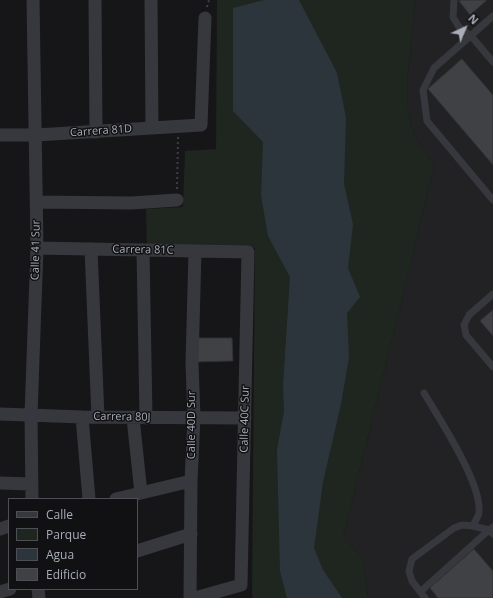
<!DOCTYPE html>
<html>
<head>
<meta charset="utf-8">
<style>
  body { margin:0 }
  #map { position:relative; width:493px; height:598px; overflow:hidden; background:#161618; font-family:"Open Sans",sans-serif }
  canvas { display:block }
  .legend { position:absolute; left:8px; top:498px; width:130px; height:92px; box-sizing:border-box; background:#111113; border:1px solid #4d4f55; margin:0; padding:5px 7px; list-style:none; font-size:12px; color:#a8adb8 }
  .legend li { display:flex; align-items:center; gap:8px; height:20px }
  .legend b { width:20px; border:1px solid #4d4f55 }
  .north { position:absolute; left:445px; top:8px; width:40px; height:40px; -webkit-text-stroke:3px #111113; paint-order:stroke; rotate:44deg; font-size:11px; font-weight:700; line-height:16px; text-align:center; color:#a8adb8 }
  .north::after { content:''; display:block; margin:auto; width:14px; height:18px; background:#a8adb8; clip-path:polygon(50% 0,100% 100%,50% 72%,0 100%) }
</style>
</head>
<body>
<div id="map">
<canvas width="493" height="598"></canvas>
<ul class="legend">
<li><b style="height:5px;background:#37383d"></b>Calle</li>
<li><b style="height:11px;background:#1e261f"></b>Parque</li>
<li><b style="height:11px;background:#2c353c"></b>Agua</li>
<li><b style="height:11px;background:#404145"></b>Edificio</li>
</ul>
<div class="north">N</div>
</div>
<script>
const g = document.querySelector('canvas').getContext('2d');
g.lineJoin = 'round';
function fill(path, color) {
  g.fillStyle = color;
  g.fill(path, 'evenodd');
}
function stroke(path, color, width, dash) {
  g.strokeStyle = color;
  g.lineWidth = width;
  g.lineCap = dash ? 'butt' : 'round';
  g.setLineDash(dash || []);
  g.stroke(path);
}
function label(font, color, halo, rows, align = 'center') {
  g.font = font + ' "Open Sans",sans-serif';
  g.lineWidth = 3;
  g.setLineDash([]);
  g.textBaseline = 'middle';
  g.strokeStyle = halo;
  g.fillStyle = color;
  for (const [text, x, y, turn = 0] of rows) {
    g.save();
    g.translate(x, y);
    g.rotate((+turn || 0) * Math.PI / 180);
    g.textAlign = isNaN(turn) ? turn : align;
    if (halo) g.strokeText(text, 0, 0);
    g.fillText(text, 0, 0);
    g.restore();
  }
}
fill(new Path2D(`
  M 415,0 L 493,0 L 493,598 L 368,598 L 363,558 L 343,537 L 401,304 L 434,165 L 413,133 L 408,109 L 407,84 Z`), '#222225');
fill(new Path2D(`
  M 217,0 L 415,0 L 407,84 L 408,109 L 413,133 L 434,165 L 401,304 L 343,537 L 363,558 L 368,598 L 253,598 L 252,594 L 255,248 L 147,246 L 146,209 L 183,207 L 185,151 L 216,149 Z`), '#1e261f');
fill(new Path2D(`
  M 264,0 L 299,0 L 337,73 L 346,118 L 344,184 L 353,224 L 348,268 L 360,297 L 347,313 L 349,357 L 341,404 L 323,482 L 314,548 L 323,570 L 342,598 L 287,598 L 280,571 L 277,450 L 284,411 L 283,386 L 290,277 L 268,236 L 261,195 L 263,142 L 233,111 L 233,8 Z`), '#2c353c');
const building = new Path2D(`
  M 461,0 L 487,0 L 470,15 L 459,1 Z
  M 462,59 L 493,95 L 493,165 L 428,89 Z
  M 493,310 L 493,336 L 480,321 Z
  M 198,338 L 232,338 L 233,361 L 194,362 Z
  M 474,549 L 493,571 L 493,598 L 438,598 L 430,588 Z`);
fill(building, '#404145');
stroke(building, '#303034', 1);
stroke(new Path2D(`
  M 207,7 L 209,0
  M 177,189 L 178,137`), '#3d3f44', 2, [2, 3]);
stroke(new Path2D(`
  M 454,0 L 453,17 L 459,27 L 471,36 L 493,62
  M 493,16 L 434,68 L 423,90 L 427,121 L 493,200
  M 493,294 L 469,315 L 464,325 L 466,335 L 493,367
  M 424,393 C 439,418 482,484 479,512 C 479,516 475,521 473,526
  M 420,592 L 489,530 L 493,534
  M 425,598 L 412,581 L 409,571 L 412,559 L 454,528 L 462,525 L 473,526 L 489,530 L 493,527`), '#37383d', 7);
stroke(new Path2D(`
  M 95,0 L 96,132
  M 151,0 L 152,128
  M 0,135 L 36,135 L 201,125 L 205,18
  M 37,202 L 131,203 L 177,200
  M 37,248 L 248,252 L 241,585 L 195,598
  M 91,249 L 98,417
  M 143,250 L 146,418
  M 0,414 L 82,417 L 245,418
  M 82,417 L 89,499
  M 133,418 L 141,493
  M 0,483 L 32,484
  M 32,499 L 31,415 L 37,248 L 33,0
  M 116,499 L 191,481
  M 0,529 L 9,526
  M 137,551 L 191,534
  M 38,589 L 39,598
  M 0,592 L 10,589
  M 190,598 L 191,481 L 194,417 L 192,363 L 195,251`), '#37383d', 13);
label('11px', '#a8adb8', '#111113', [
  ["Carrera 81D",101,131,-4],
  ["Calle 41 Sur",36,250,-89],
  ["Carrera 81C",143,250,1],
  ["Carrera 80J",122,417,1],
  ["Calle 40C Sur",245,419,-89],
  ["Calle 40D Sur",192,425,-90]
]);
</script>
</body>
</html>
